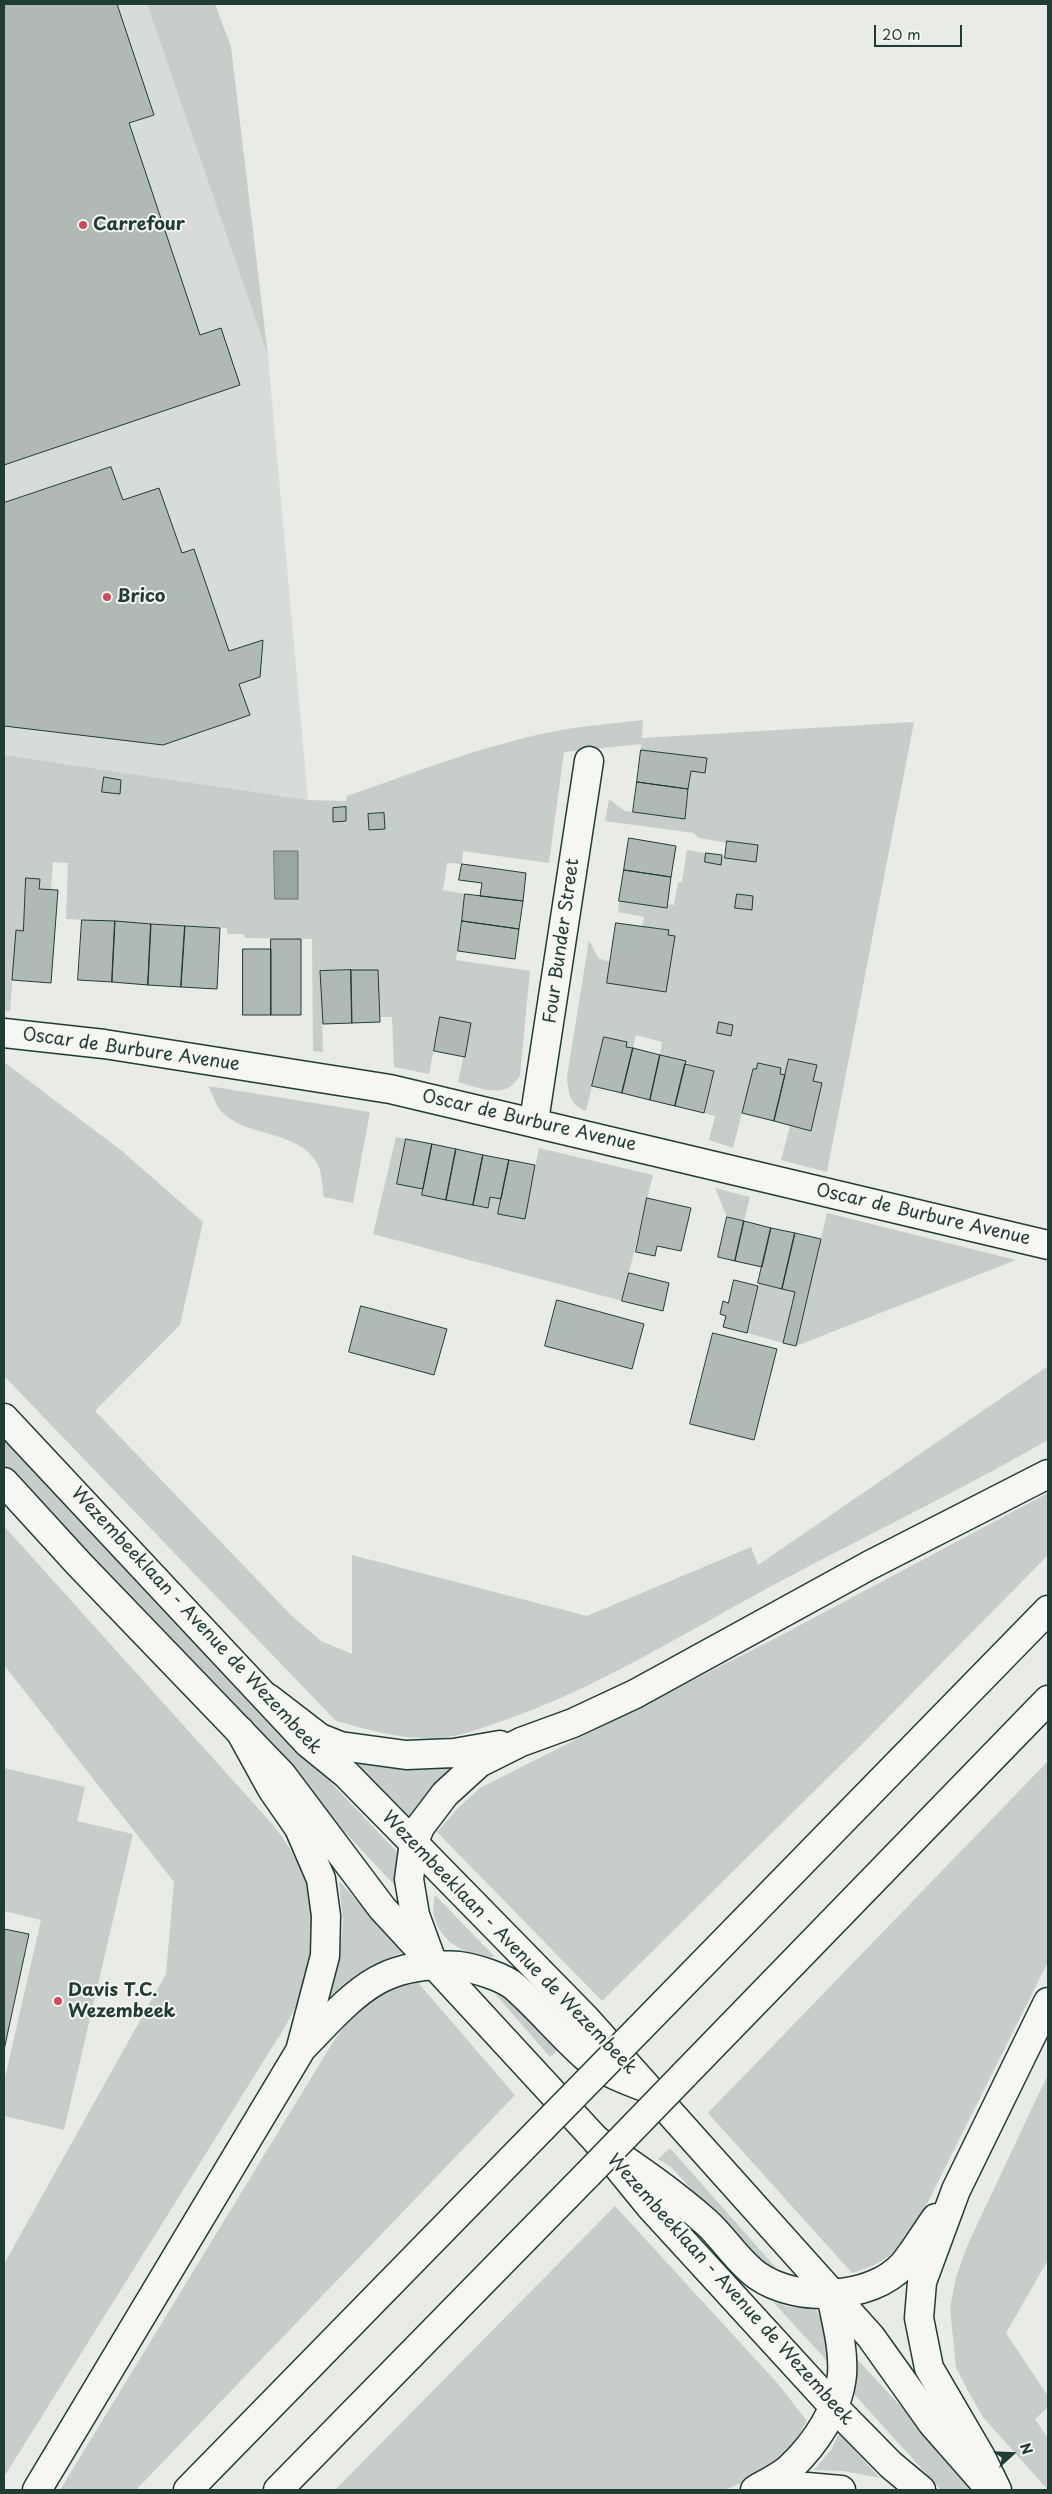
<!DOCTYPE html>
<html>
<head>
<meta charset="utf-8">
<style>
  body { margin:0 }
  #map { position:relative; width:1052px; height:2494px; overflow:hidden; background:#e9ebe7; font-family:"Playpen Sans",sans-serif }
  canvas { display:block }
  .frame { position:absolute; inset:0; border:5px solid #1f3d34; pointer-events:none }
  .north { position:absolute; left:987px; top:2429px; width:50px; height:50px; -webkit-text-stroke:4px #f6f6f2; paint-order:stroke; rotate:70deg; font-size:14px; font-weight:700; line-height:20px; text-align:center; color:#1f3d34 }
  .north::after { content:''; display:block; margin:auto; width:18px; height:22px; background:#1f3d34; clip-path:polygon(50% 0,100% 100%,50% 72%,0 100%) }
  .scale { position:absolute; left:874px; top:25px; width:88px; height:22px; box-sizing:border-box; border:2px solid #1f3d34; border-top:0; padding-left:6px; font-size:15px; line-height:18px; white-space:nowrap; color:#1f3d34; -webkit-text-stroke:4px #f6f6f2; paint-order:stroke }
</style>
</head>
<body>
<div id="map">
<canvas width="1052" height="2494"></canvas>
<div class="frame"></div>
<div class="north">N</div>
<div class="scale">20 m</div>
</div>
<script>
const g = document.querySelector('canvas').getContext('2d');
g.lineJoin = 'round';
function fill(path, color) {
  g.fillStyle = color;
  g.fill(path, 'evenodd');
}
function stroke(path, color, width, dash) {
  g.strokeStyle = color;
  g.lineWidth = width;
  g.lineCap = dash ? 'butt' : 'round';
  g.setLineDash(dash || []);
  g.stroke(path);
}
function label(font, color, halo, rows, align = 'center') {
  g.font = font + ' "Playpen Sans",sans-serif';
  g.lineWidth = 4;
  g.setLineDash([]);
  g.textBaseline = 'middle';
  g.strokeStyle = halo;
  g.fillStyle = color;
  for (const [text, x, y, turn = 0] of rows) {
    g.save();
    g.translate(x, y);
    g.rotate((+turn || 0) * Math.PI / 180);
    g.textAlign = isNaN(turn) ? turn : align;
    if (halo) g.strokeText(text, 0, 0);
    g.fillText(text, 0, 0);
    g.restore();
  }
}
fill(new Path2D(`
  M 4,4 L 147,4 L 268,356 L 308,800 L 4,755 Z`), '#d8dcd8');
fill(new Path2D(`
  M 147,4 L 215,4 L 231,47 L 268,356 Z
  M 643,720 L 642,738 L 914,722 L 827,1172 L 781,1160 L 790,1126 L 811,1130 L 822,1084 L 813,1081 L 816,1065 L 789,1059 L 785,1075 L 780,1074 L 780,1068 L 758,1063 L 756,1069 L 753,1069 L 733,1148 L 709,1140 L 715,1116 L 704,1113 L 713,1071 L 660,1055 L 662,1042 L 636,1035 L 633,1048 L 626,1047 L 626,1042 L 604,1037 L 586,1111 C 570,1106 568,1092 567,1077 L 589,940 L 598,958 L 610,962 L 607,983 L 666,992 L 675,936 L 668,935 L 668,930 L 642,926 L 644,917 L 618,912 L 619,901 L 666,908 L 667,904 L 674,905 L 678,882 L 682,882 L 687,850 L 756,862 L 758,845 L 728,841 L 727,843 L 699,838 L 693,833 L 605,821 L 609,799 L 625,811 L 685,818 L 691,771 L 705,773 L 707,758 L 641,750 L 641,744 L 564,752 L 549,863 L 463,851 L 462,864 L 447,863 L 443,890 L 465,894 L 456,960 L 530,971 L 520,1075 C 507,1101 480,1088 458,1082 L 471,1023 L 440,1018 L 429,1074 L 394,1067 L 392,1017 L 379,1017 L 377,970 L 321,972 L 323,1052 L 313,1051 L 312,939 L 245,938 L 244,934 L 227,934 L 227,928 L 66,919 L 68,863 L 53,862 L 51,889 L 39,889 L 40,879 L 26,879 L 23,931 L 16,930 L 10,1011 L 4,1011 L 4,755 L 308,800 L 346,801 L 347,796 C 419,771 492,742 567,729 C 592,725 618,723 643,720 Z
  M 4,1062 L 122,1151 L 203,1222 L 180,1325 L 95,1411 L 292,1616 L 321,1641 L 352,1654 L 352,1555 L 587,1616 L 751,1547 L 758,1565 L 1048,1366 L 1048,1440 C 956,1493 860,1538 766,1589 C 681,1635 597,1688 505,1720 C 484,1727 460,1737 437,1738 C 403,1740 369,1730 336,1721 L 4,1376 Z
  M 208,1086 L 370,1112 L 353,1203 L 324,1197 C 322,1187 322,1171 317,1163 C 296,1128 246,1139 220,1110 C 215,1104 212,1093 208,1086 Z
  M 396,1137 L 406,1139 L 398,1184 L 423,1189 L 422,1195 L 488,1208 L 490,1197 L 501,1199 L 498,1214 L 524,1219 L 539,1148 L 653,1175 L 622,1301 L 373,1234 Z
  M 715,1188 L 750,1197 L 744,1221 L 727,1217 Z
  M 827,1213 L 1016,1260 L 796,1346 Z
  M 759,1284 L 795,1292 L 783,1343 L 747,1333 Z
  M 4,1439 L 400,1855 L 399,1890 L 192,1669 L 4,1464 Z
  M 1048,1493 L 1048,1555 L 865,1741 L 602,2001 L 437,1832 L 459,1807 L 480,1788 L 776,1638 Z
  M 4,1526 L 274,1826 C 304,1865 318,1901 312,1951 C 310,1966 308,1983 301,1996 C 296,2008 289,2019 283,2030 L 4,2477 L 4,2264 L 166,1974 L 174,1882 L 4,1665 Z
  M 473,1759 L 411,1821 L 356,1762 Z
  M 1048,1761 L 1048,1962 L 916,2226 C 896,2253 884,2264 852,2273 L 708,2113 Z
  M 4,1768 L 85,1787 L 77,1821 L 133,1834 L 64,2130 L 4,2116 L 4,2082 L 41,1920 L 4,1911 Z
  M 339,1881 L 405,1952 C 373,1962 352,1981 327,2002 L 340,1954 L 343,1921 Z
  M 435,1895 L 495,1957 C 461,1958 425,1932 435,1895 Z
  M 414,1978 L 515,2095 L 136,2490 L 60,2490 L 333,2042 L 349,2020 L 377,1995 Z
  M 491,1989 L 507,1997 L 559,2049 L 550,2057 Z
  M 1048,2074 L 1048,2260 L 1006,2333 L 1048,2396 L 1048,2407 L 1035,2419 L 1048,2438 L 1048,2490 L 983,2417 L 968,2391 L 956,2368 L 950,2308 L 956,2277 L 968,2244 Z
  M 670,2148 L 777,2269 L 764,2265 L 750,2253 L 670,2166 L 658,2159 Z
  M 615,2206 L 779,2385 L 807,2421 C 787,2458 763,2475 724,2490 L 335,2490 Z
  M 773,2302 L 789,2307 L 816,2309 C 825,2327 828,2344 829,2363 Z
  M 856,2358 L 978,2490 L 941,2490 L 852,2392 Z
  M 839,2433 L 880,2478 L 843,2471 L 814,2470 L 831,2450 Z`), '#c7cec9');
const water = new Path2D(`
  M 274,851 L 298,851 L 298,899 L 275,899 Z`);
fill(water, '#99a6a0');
stroke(water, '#687c75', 1);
const building = new Path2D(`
  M 4,4 L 117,4 L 154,115 L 129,123 L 200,335 L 221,328 L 240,385 L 4,465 Z
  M 111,467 L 123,500 L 159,488 L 182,553 L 194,549 L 229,651 L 263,640 L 260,677 L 239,684 L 250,715 L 163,745 L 4,726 L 4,503 Z
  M 641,750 L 707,758 L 705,773 L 691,771 L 688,789 L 637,782 Z
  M 104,777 L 121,780 L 120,794 L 102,792 Z
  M 637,782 L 688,789 L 685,819 L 633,812 Z
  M 346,807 L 346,821 L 333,822 L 333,808 Z
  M 384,813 L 385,829 L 369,830 L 368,814 Z
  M 629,838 L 676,846 L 671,877 L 624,870 Z
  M 727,841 L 758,845 L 756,862 L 725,858 Z
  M 706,853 L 722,855 L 721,865 L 705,862 Z
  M 462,864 L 526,873 L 523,901 L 480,896 L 482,883 L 459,880 Z
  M 624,870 L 671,877 L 667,908 L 619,901 Z
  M 26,878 L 40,879 L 39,889 L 58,890 L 51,983 L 12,980 L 16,930 L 23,931 Z
  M 465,894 L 523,901 L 519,929 L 462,921 Z
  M 737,894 L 753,896 L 752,910 L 735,908 Z
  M 82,920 L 115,921 L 112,982 L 78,980 Z
  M 115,921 L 151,924 L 148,985 L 112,982 Z
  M 462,921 L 519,929 L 515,959 L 458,951 Z
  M 616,923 L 669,930 L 668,935 L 675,936 L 666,992 L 607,983 Z
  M 151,924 L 185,926 L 181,987 L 148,985 Z
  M 185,926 L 220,928 L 217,989 L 181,987 Z
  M 271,939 L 301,939 L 301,1015 L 271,1015 Z
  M 243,949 L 271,949 L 271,1015 L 243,1015 Z
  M 351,970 L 378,970 L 380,1022 L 352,1023 Z
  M 351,970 L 352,1023 L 323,1024 L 320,971 Z
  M 440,1017 L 471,1023 L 465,1057 L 434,1051 Z
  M 719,1022 L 733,1025 L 731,1036 L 717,1033 Z
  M 604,1037 L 627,1042 L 626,1047 L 633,1048 L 622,1093 L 592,1086 Z
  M 633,1048 L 660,1055 L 650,1100 L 622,1093 Z
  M 660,1055 L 686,1061 L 675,1106 L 650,1100 Z
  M 789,1059 L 817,1065 L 813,1081 L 822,1083 L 811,1131 L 774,1121 Z
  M 758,1063 L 781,1068 L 780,1074 L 785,1075 L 774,1121 L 742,1113 L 753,1069 L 756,1069 Z
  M 685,1064 L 714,1071 L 704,1113 L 675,1106 Z
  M 406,1139 L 432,1144 L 423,1189 L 397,1184 Z
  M 432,1144 L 456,1149 L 446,1200 L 422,1195 Z
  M 456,1149 L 483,1155 L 473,1205 L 446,1200 Z
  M 483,1155 L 509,1160 L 501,1199 L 490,1197 L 488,1208 L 473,1205 Z
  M 509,1160 L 535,1165 L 525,1219 L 498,1214 Z
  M 647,1198 L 691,1208 L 681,1251 L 657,1246 L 655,1256 L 636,1252 Z
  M 727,1217 L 744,1221 L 735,1261 L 718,1257 Z
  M 744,1221 L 771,1228 L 762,1267 L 735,1261 Z
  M 771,1228 L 795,1233 L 782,1289 L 758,1283 Z
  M 795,1233 L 821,1239 L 796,1346 L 783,1343 L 795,1292 L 782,1289 Z
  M 629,1273 L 669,1283 L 663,1311 L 622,1301 Z
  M 734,1280 L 758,1286 L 747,1333 L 723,1327 L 726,1316 L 720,1314 L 723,1301 L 728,1303 Z
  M 557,1300 L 644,1324 L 632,1369 L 545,1346 Z
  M 361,1306 L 447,1329 L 434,1375 L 349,1352 Z
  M 713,1333 L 777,1349 L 754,1440 L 690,1424 Z
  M 4,1929 L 29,1934 L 4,2050 Z`);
fill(building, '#b0bab5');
stroke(building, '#1f3d34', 1);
const minor = new Path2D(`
  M 4,1033 L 104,1044 L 390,1089 L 1048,1245
  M 534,1121 L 589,761`);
const major = new Path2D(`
  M 4,1418 L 308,1743 L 346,1774 L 586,2019 L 871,2337 L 933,2424 L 991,2490
  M 4,1482 L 79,1564 L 282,1775 L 382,1908 L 596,2140 L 649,2205 L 834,2407 L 891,2465 L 921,2490`);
const highway = new Path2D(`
  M 268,1698 L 320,1738 L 340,1746 L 406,1755 L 454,1753 L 500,1745
  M 433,1964 L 415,1915 L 409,1879 L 414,1842 L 420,1827 L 445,1794 L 479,1763 L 521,1742 L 573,1723 L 635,1694 L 870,1565 L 1048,1474
  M 639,2029 L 1048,1610
  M 302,2048 C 353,1996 379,1959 459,1966 C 474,1968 504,1977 515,1987 C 540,2009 561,2035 586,2057 C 604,2072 625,2080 647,2088
  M 684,2075 L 1048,1700
  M 596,2140 C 634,2166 671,2191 706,2222 C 724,2238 738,2262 758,2276 C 797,2303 871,2300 903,2265 C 915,2251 925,2233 936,2218
  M 37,2490 L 300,2051 L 325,1956 L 326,1916 L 321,1879 L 299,1828 L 272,1789 L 240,1731
  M 188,2490 L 542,2128
  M 278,2490 L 588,2174
  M 755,2490 C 766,2483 781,2477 791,2467 C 815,2444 839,2409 842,2375 C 844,2348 836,2321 831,2295
  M 788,2490 L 807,2487 L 841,2490
  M 997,2490 L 981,2457 L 929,2368 L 919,2318 L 922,2282 L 956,2190 L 1048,2002`);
stroke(minor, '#1f3d34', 31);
stroke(major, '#1f3d34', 31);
stroke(highway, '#1f3d34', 31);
stroke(minor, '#f6f6f2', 28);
stroke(major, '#f6f6f2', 28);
stroke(highway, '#f6f6f2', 28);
const highwayBridge = new Path2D(`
  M 542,2128 L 639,2029
  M 588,2174 L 684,2075`);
stroke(highwayBridge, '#1f3d34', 31, []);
stroke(highwayBridge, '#f6f6f2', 28);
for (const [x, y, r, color] of [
  [83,225,5,"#d1495b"],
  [107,597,5,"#d1495b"],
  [58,2001,5,"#d1495b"]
]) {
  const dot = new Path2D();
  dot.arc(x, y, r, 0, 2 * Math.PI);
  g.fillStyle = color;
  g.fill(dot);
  stroke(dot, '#f6f6f2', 2);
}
label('bold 18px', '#1f3d34', '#f6f6f2', [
  ["Carrefour",93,225],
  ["Brico",117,597],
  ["Davis T.C.",68,1991],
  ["Wezembeek",68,2012]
], 'left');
label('18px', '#1f3d34', '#f6f6f2', [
  ["Four Bunder Street",562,941,-82],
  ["Oscar de Burbure Avenue",131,1050,8],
  ["Oscar de Burbure Avenue",529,1121,13],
  ["Oscar de Burbure Avenue",923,1215,13],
  ["Wezembeeklaan - Avenue de Wezembeek",196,1621,47],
  ["Wezembeeklaan - Avenue de Wezembeek",509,1943,46],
  ["Wezembeeklaan - Avenue de Wezembeek",730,2290,48]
]);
</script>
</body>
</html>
